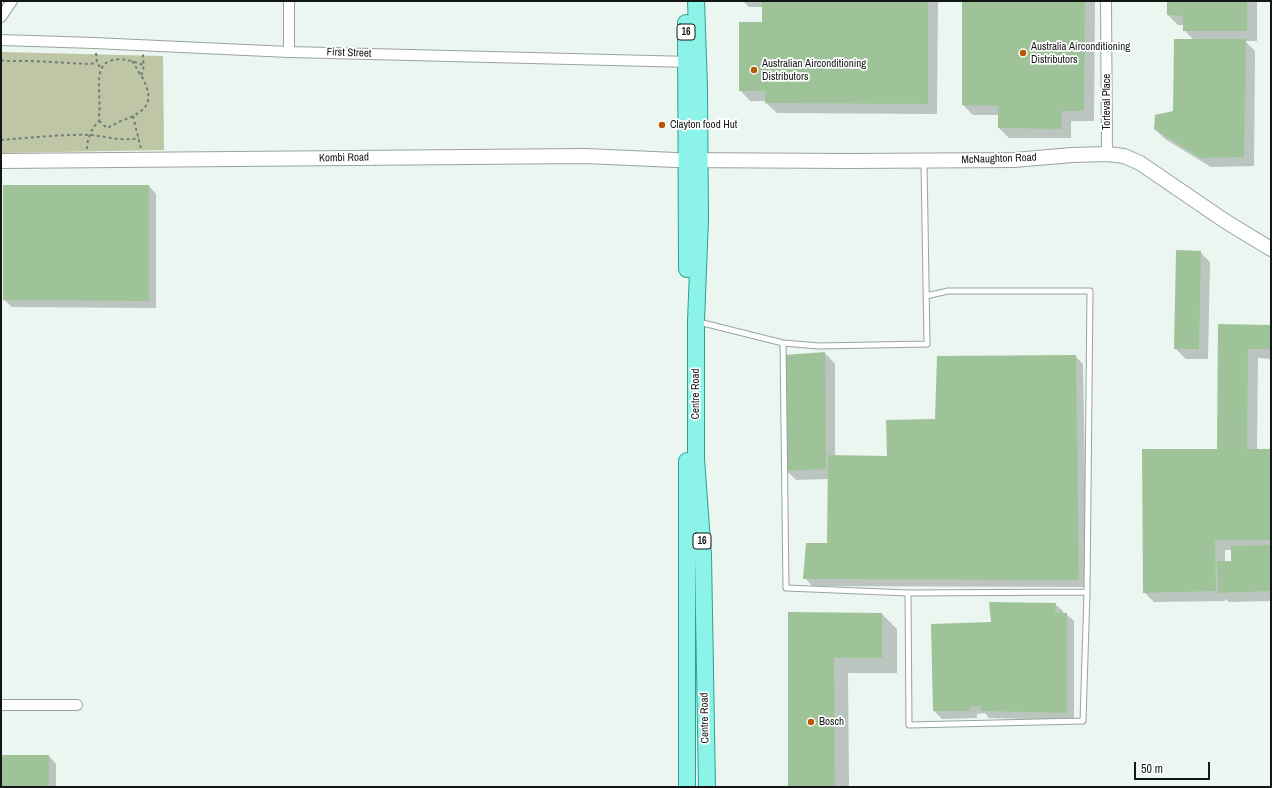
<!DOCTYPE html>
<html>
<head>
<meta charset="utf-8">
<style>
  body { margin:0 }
  #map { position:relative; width:1272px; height:788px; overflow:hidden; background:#eaf6ef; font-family:"Archivo Narrow",sans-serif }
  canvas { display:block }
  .frame { position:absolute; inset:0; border:2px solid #121614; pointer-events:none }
  .scale { position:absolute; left:1134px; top:762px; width:76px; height:18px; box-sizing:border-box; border:2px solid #121614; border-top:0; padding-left:5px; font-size:12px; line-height:14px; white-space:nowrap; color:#121614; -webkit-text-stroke:3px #fff; paint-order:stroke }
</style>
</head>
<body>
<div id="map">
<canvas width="1272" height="788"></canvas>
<div class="frame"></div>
<div class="scale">50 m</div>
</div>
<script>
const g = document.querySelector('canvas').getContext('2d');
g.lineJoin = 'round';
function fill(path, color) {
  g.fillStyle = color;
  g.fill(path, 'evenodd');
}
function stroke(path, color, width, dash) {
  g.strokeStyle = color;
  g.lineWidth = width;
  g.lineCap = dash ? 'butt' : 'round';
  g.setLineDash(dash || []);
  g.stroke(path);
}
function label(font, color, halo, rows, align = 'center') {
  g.font = font + ' "Archivo Narrow",sans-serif';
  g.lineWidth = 3.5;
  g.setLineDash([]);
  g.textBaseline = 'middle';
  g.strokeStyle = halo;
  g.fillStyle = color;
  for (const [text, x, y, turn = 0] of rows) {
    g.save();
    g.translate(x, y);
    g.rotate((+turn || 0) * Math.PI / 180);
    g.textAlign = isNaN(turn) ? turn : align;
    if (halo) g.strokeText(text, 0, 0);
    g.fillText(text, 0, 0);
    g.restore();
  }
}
fill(new Path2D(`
  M 1,52 L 163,56 L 164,150 L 1,153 Z`), '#bec6a5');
fill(new Path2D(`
  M 743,1 L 938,1 L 937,114 L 777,113 L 766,103 L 766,101 L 750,101 L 740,90 L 763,23 L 763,7 L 749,7 Z
  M 963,1 L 1095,1 L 1094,121 L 1071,121 L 1071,138 L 1009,138 L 999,128 L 999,115 L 973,115 L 963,105 Z
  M 1168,1 L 1257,1 L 1257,41 L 1245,41 L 1255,51 L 1254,166 L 1211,167 L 1165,139 L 1155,129 L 1174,112 L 1194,40 L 1184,30 L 1184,25 L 1178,25 L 1168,15 Z
  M 149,186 L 156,194 L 156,308 L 12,307 L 4,300 Z
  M 1200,252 L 1210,262 L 1208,359 L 1186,359 L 1175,348 Z
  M 1219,325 L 1271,326 L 1271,359 L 1258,358 L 1257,450 L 1271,450 L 1271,601 L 1229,602 L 1225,599 L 1225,601 L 1154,602 L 1144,592 L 1218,450 ZM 1225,550 L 1232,550 L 1232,562 L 1225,562 Z
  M 825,353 L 835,364 L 835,456 L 888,457 L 936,420 L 1075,356 L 1083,364 L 1087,587 L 812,586 L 805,578 L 828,544 L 829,479 L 796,480 L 786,470 Z
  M 1055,604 L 1063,611 L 1063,613 L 1066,614 L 1074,621 L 1074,720 L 989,718 L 985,713 L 977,714 L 977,718 L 942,719 L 934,711 L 992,623 Z
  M 789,613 L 882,614 L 897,629 L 897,673 L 848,673 L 849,787 L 789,787 Z
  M 1,756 L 49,756 L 56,764 L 56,787 L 1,787 Z`), '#0003');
fill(new Path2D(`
  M 762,1 L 928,1 L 928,104 L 765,103 L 765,91 L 739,91 L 739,22 L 762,22 Z
  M 962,1 L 1085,1 L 1084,111 L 1062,111 L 1061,129 L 998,128 L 998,106 L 962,105 Z
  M 1167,1 L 1247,1 L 1247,31 L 1183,31 L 1183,16 L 1167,15 Z
  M 1174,39 L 1246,39 L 1244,157 L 1200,158 L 1154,129 L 1155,115 L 1173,111 Z
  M 3,185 L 149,185 L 149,301 L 3,300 Z
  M 1176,250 L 1201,251 L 1199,349 L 1174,349 Z
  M 1218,324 L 1271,325 L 1271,349 L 1248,349 L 1247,449 L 1271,449 L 1271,540 L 1215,540 L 1216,591 L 1143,593 L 1142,449 L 1217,449 Z
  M 825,352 L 826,469 L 785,471 L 785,355 Z
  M 1076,355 L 1079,580 L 803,579 L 806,543 L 827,543 L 828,455 L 887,456 L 886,420 L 935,419 L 937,356 Z
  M 1271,545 L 1271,591 L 1218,593 L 1217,561 L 1231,561 L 1231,546 Z
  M 989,602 L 1056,603 L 1055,612 L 1067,613 L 1067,713 L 981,711 L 980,706 L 970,707 L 970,711 L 933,711 L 931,624 L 991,622 Z
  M 788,612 L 882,613 L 882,658 L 834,658 L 835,787 L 788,787 Z
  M 1,755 L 49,755 L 49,787 L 1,787 Z`), '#9fc398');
const service = new Path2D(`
  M 699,322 L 783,343 L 819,346 L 927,344 L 924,161
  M 783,343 L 786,588 L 908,593 L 1087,592 L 1090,291 L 948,291 L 926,296
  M 908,593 L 909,725 L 1083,721 L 1087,592`);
const minor = new Path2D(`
  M 289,1 L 289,52
  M 1106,1 L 1107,154
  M 1,17 L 12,1
  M 1,40 L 94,43 L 289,52 L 691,62
  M 1,705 L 77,705`);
const secondary = new Path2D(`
  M 1,161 L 585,156 L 676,160 L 849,161 L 1014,160 L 1072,155 L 1107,154 L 1124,156 L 1140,163 L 1225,221 L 1271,249`);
const primary = new Path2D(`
  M 696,1 L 699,87 L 700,219 L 696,321 L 696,459 L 703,555 L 707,787
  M 686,23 L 687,269
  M 687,461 L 687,787`);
stroke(service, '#99a49e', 7);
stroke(minor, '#99a49e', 12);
stroke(secondary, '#99a49e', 16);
stroke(primary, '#2ea094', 18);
stroke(new Path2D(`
  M 96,53 L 97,63 L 101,68
  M 1,60 L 5,61 L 31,61 L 89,64 L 97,63
  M 141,75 C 145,69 143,61 143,54
  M 133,116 L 141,149
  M 99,121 L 107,128 C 112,126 116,123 121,121 C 146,112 156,103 142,77 C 138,72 136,66 132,61
  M 1,140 C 30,138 62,134 90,135 C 107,136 122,142 139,138
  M 87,149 C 87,140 91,130 97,123 C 97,122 98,122 99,121 C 100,119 99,117 99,115 C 102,99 92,67 110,61 C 122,57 133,61 143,65`), '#757d79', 2, [3, 3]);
stroke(service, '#fff', 5);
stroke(minor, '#fff', 10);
stroke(secondary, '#fff', 14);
stroke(primary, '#8bf3e8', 16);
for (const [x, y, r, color] of [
  [1023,53,4,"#b75a05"],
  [754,70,4,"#b75a05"],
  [662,125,4,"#b75a05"],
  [811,722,4,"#b75a05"]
]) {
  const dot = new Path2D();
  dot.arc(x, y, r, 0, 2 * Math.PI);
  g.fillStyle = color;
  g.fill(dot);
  stroke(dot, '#fff', 1.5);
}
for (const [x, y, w] of [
  [686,32,18],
  [702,541,18]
]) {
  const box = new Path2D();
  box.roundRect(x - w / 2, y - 8, w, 16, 3);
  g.fillStyle = '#fff';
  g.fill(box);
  stroke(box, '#121614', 1);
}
label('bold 10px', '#121614', null, [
  ["16",686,32],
  ["16",702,541]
]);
label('11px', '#121614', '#fff', [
  ["Australia Airconditioning",1031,47],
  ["Distributors",1031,60],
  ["Australian Airconditioning",762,64],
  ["Distributors",762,77],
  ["Clayton food Hut",670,125],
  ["Bosch",819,722]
], 'left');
label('11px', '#121614', '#fff', [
  ["First Street",349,53,2],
  ["Torteval Place",1107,102,-90],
  ["Kombi Road",344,158,-1],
  ["McNaughton Road",999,159,-2],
  ["Centre Road",696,394,-90],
  ["Centre Road",705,718,-91]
]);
</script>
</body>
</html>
